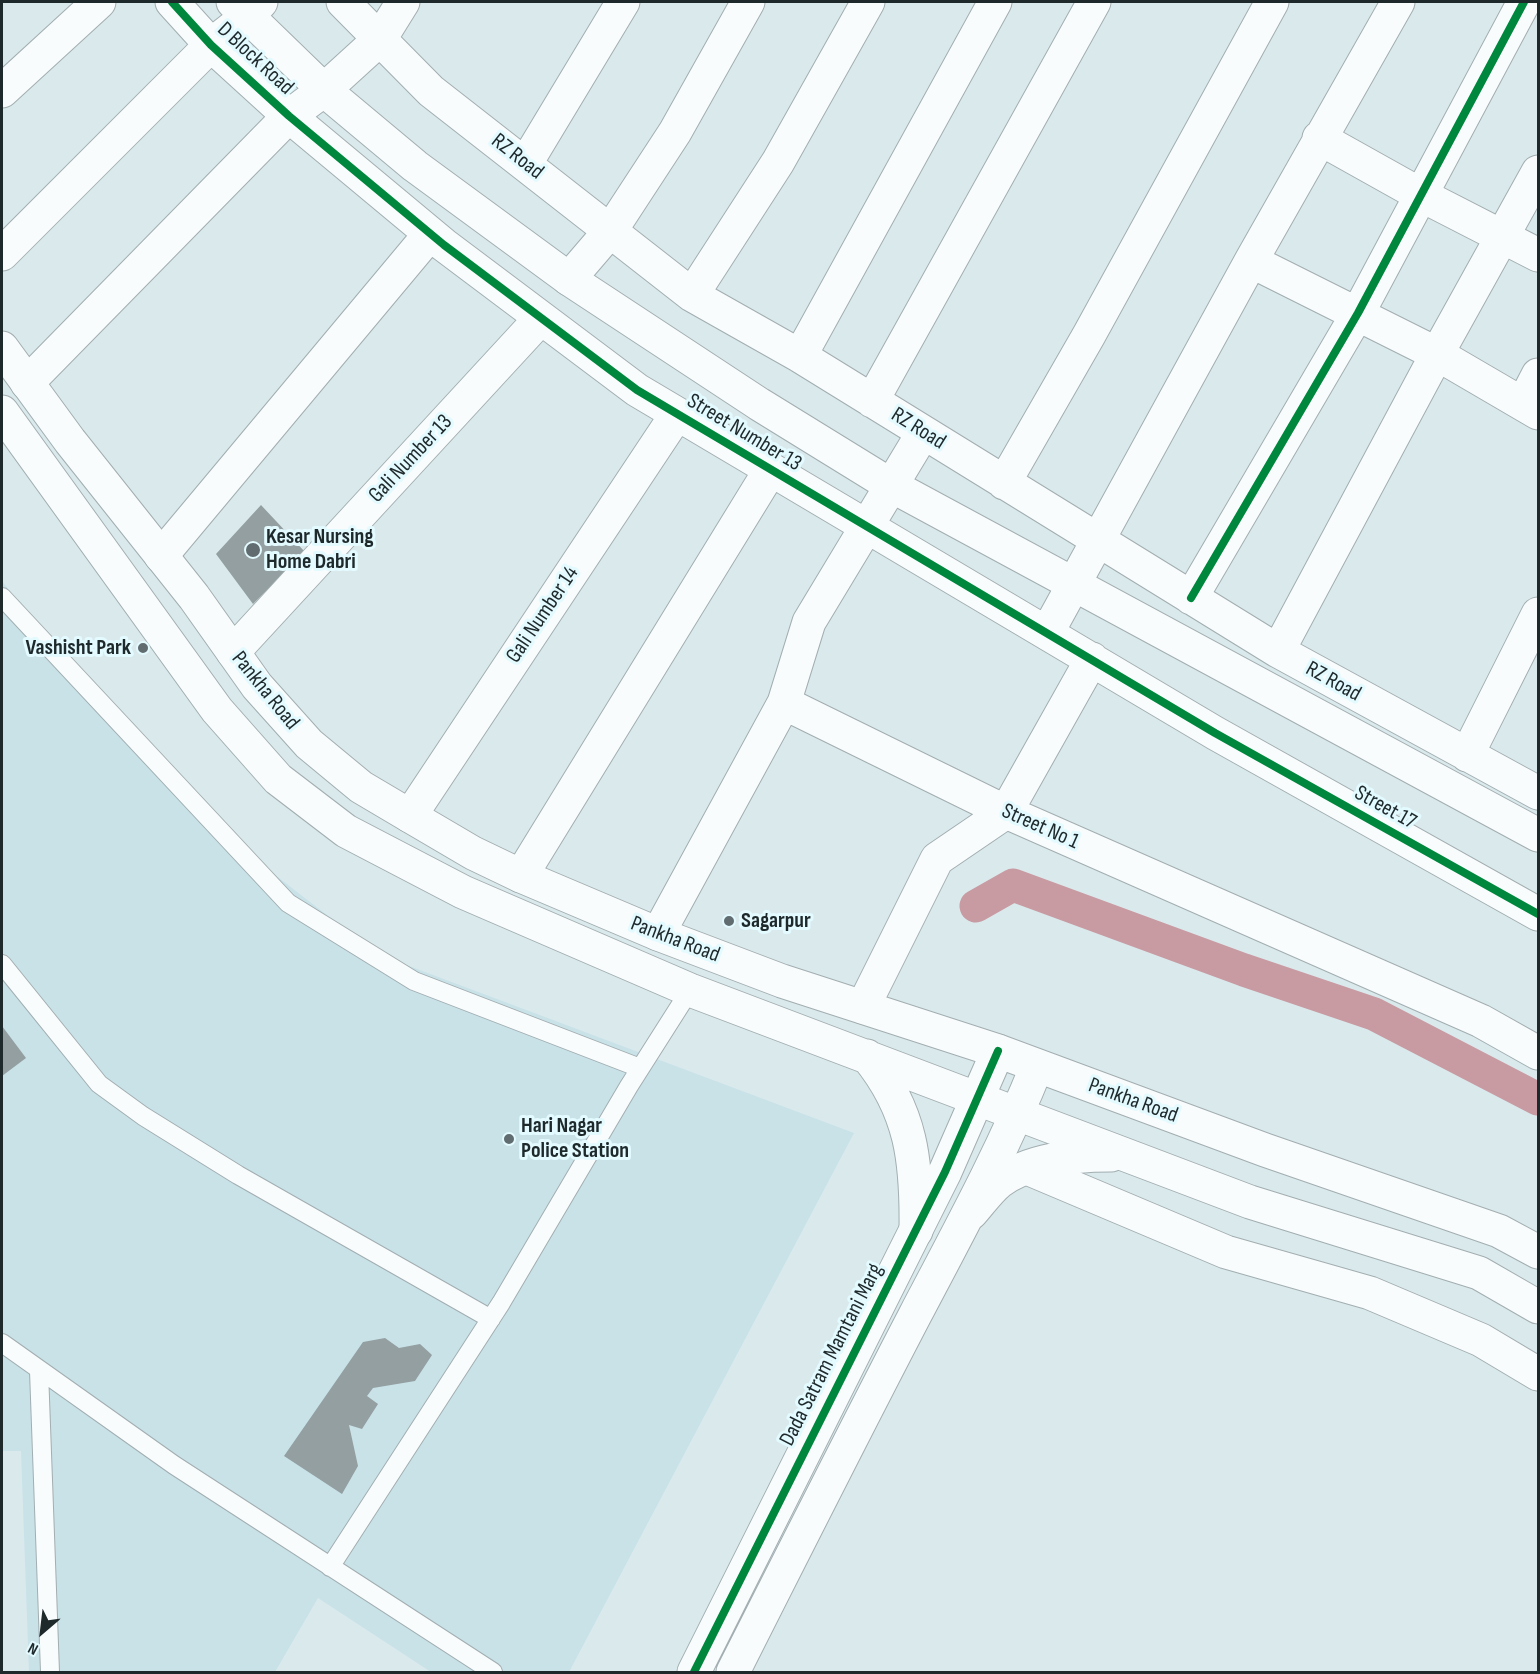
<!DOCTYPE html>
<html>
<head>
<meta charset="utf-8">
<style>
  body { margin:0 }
  #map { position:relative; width:1540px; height:1674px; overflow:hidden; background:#dae9ec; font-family:"Sofia Sans Condensed",sans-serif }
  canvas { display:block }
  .frame { position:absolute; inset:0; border:3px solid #1e292b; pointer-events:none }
  .north { position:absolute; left:12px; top:1602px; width:60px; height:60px; -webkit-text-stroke:4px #e3faff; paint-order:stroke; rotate:208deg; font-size:16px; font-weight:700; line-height:24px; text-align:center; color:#1e292b }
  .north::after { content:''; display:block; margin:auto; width:21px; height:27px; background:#1e292b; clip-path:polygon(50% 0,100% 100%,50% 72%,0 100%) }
</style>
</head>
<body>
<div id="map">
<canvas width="1540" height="1674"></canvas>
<div class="frame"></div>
<div class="north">N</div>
</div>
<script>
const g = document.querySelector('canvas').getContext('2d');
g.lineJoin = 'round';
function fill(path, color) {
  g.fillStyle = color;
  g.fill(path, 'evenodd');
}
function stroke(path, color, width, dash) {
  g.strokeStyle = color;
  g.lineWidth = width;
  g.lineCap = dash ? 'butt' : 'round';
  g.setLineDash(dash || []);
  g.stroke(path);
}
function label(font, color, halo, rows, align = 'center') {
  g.font = font + ' "Sofia Sans Condensed",sans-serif';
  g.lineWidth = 6;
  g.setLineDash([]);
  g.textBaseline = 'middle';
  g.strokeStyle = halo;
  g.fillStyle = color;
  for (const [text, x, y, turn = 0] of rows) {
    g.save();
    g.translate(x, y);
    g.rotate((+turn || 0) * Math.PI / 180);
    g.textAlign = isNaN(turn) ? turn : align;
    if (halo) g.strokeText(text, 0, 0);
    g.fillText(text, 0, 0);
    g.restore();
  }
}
fill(new Path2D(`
  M 2,581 L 90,692 L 225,836 L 377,954 L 854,1133 L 569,1672 L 431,1672 L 318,1598 L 275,1672 L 29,1672 L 21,1451 L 2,1451 Z`), '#c8e2e8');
stroke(new Path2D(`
  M 976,906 L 1013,885 L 1244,970 L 1374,1014 L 1538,1099`), '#c89aa2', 33);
fill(new Path2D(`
  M 261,505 L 305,552 L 253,604 L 216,554 Z
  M 2,1026 L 26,1058 L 2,1076 Z
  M 385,1338 L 399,1348 L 420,1344 L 432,1355 L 415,1381 L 373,1388 L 367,1396 L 378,1404 L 362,1429 L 349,1425 L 358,1466 L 342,1494 L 284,1456 L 363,1342 Z`), '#939fa1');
const service = new Path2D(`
  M 2,597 L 288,903 L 414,981 L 640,1068
  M 2,964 L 99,1084 L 143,1116 L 238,1175 L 491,1319
  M 2,1343 L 174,1465 L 493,1672
  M 39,1371 L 50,1672
  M 330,1567 L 501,1303 L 629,1086 L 690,990`);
const minor = new Path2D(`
  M 172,2 L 211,45 L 289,116 L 444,245 L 637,390 L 1215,733 L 1538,914
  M 343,2 L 431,91 L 692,295 L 800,356 L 1278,651 L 1538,793
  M 1398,2 L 1251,261 L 1437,354 L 1538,413
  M 2,91 L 99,2
  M 1319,138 L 1421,195 L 1538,255
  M 526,163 L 623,2
  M 2,254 L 211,45 L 248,16 L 261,2
  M 569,279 L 611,230 L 675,132 L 748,2
  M 692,295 L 778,162 L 868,2
  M 800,356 L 995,2
  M 27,383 L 289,116 L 324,90 L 380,39 L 403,2
  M 872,401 L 1094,2
  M 1523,404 L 1538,375
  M 1004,483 L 1089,335 L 1272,2
  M 161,556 L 430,234
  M 1191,598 L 1358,313 L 1524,2
  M 1047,633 L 1251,261
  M 1278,651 L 1437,354 L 1538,172
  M 233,652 L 541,318
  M 784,703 L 809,622 L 923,433
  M 1467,755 L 1538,614
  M 410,816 L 677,414
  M 521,876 L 771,469
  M 658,934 L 784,703 L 1006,812 L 1481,1021 L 1538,1053
  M 863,1007 L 937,859 L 1006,812 L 1092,659
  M 1027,1168 L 1226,1252 L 1370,1293 L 1481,1340 L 1538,1374`);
const tertiary = new Path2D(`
  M 233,2 L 324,90 L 415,166 L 569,279 L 759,404 L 892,486 L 1538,835
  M 694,1672 L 945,1172 L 998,1051
  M 733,1672 C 793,1553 853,1434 915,1315 C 958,1233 1002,1153 1037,1066`);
const primary = new Path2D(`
  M 2,348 L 70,441 L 194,597 L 257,686 L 309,744 L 361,787 L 410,816 L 473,853 L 521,876 L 658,934 L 782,981 L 998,1051 L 1265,1150 L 1499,1231 L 1538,1252
  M 2,412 L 217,710 L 278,779 L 346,831 L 463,892 L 690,990 L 1250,1202 L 1479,1273 L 1538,1307
  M 867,1056 C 912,1111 917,1162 916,1231
  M 971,1213 C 980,1203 989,1190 999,1182 C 1030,1159 1074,1155 1111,1155`);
stroke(service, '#a2aeb1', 20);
stroke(minor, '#a2aeb1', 35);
stroke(tertiary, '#a2aeb1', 35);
stroke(primary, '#a2aeb1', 35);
stroke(service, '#f9fcfc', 18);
stroke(minor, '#f9fcfc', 33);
stroke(tertiary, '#f9fcfc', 33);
stroke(primary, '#f9fcfc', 33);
stroke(new Path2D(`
  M 172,2 L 211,45 L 289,116 L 444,245 L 637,390 L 1215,733 L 1538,914
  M 1191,598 L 1358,313 L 1524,2
  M 694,1672 L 945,1172 L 998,1051`), '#00873e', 8);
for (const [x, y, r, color] of [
  [253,550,8,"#606c6f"],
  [143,648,6,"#606c6f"],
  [729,921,6,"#606c6f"],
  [509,1139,6,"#606c6f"]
]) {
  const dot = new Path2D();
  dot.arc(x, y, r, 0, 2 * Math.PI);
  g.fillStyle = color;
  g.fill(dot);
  stroke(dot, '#e3faff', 2);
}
label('22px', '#1e292b', '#e3faff', [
  ["D Block Road",255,59,43],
  ["RZ Road",517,157,38],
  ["RZ Road",918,429,32],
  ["Street Number 13",744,433,31],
  ["Gali Number 13",411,459,-47],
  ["Gali Number 14",543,615,-56],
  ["RZ Road",1333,682,29],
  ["Pankha Road",265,691,51],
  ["Street 17",1385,808,29],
  ["Street No 1",1040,827,24],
  ["Pankha Road",675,940,21],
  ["Pankha Road",1133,1101,20],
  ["Dada Satram Mamtani Marg",832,1355,-63]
]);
label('bold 22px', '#1e292b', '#e3faff', [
  ["Kesar Nursing",266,537],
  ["Home Dabri",266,562],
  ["Vashisht Park",131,648,"right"],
  ["Sagarpur",741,921],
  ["Hari Nagar",521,1126],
  ["Police Station",521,1151]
], 'left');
</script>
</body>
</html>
